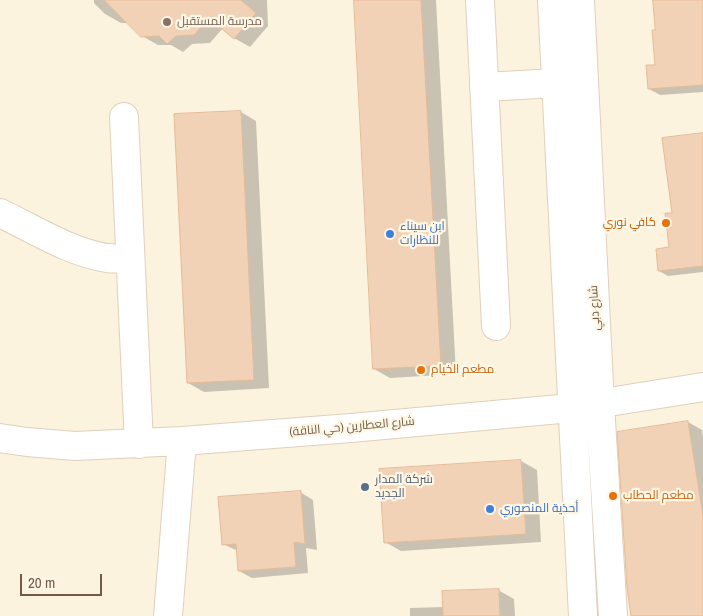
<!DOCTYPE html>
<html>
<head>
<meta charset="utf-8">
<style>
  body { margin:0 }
  #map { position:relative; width:703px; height:616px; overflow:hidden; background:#fcf3df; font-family:"Archivo Narrow",sans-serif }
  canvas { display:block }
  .scale { position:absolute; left:20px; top:574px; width:82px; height:22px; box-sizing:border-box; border:2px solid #735946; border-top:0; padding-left:6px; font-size:15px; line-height:18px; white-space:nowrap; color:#735946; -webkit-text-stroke:4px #fff7e5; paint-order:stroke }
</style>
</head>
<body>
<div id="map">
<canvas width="703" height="616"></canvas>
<div class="scale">20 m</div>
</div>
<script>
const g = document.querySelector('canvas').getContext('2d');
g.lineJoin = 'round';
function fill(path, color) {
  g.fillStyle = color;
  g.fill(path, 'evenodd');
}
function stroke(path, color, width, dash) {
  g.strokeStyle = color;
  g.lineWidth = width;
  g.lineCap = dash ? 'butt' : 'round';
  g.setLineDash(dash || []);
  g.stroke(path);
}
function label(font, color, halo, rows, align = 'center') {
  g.font = font + ' "Archivo Narrow",Cairo,sans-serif';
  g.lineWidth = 4.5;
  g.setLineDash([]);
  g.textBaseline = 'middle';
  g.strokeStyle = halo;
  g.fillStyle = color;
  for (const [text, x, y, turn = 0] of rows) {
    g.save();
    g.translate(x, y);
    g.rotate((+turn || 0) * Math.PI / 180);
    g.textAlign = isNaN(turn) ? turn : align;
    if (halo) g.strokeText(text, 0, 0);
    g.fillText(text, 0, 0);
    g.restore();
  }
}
fill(new Path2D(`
  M 94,0 L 267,0 L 268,26 L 250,47 L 234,38 L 223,28 L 210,43 L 192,44 L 183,52 L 171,45 L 158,45 L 142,36 L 129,23 L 121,23 L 105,14 L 94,3 Z
  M 355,0 L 436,0 L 456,374 L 390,378 L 374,369 Z
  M 655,0 L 703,0 L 703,92 L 660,95 L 649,89 L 656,66 Z
  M 241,112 L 256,121 L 269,388 L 204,392 L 188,383 Z
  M 703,134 L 703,272 L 668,276 L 659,271 L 670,248 L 673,214 Z
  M 688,422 L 702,430 L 703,437 L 703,616 L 633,616 L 619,433 Z
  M 521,461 L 537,470 L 541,542 L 401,551 L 385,542 Z
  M 300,492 L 313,500 L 317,550 L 306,548 L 308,573 L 252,578 L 239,571 L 238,551 L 223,544 Z
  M 498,590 L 514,599 L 515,616 L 410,616 L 410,608 L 444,607 Z`), '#0003');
const building = new Path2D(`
  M 104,0 L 241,0 L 256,13 L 234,39 L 209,18 L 194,35 L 176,36 L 167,44 L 159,36 L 141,37 Z
  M 354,0 L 421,0 L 441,366 L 373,369 Z
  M 653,0 L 703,0 L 703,85 L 648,89 L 646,65 L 655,65 L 652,30 L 655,30 Z
  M 241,111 L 254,380 L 187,383 L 174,114 Z
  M 703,133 L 703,266 L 658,271 L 656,249 L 669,247 L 665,213 L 672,213 L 662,138 Z
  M 688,421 L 703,516 L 703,616 L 631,616 L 627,588 L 617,432 Z
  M 521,460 L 526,534 L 384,543 L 379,469 Z
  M 301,491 L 305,544 L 294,542 L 296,567 L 238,571 L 236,544 L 222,545 L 218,497 Z
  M 499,589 L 500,616 L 443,616 L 442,591 Z`);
fill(building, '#f2d2b6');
stroke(building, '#e5ba96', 1);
const minor = new Path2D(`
  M 480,0 L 496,326
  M 552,0 L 583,616
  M 580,0 L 600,404 L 613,616
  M 484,87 L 556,83
  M 124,117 L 139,444
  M 0,213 C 34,229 69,252 107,258 C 115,259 123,258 130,258
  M 0,438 L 27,442 L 75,446 L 182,441 L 351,428 L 571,408 L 703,387
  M 168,616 L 182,441`);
stroke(minor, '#e0cfbb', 30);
stroke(minor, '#fff', 28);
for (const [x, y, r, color] of [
  [167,22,5,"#8d6e63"],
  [666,223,5,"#e8710a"],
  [390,234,5,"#3f7fe0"],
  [421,370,5,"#e8710a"],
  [365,487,5,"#5c6f8a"],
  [613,496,5,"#e8710a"],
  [490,509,5,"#3f7fe0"]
]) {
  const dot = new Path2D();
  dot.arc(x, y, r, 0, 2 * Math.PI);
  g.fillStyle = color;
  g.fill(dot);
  stroke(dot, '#fff7e5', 2);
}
label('12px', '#785e54', '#fff7e5', [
  ["مدرسة المستقبل",177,22]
], 'left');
label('12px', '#c56008', '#fff7e5', [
  ["كافي نوري",656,223,"right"],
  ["مطعم الخيام",431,370],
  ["مطعم الحطاب",623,496]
], 'left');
label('12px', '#366cbe', '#fff7e5', [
  ["ابن سيناء",400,227],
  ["للنظارات",400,241],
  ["أحذية المنصوري",500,509]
], 'left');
label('12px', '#735946', '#fff7e5', [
  ["شارع دبي",595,308,-93],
  ["شارع العطارين (حي الناقة)",352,427,-5]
]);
label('12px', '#4e5e75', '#fff7e5', [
  ["شركة المدار",375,480],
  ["الجديد",375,494]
], 'left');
</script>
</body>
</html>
